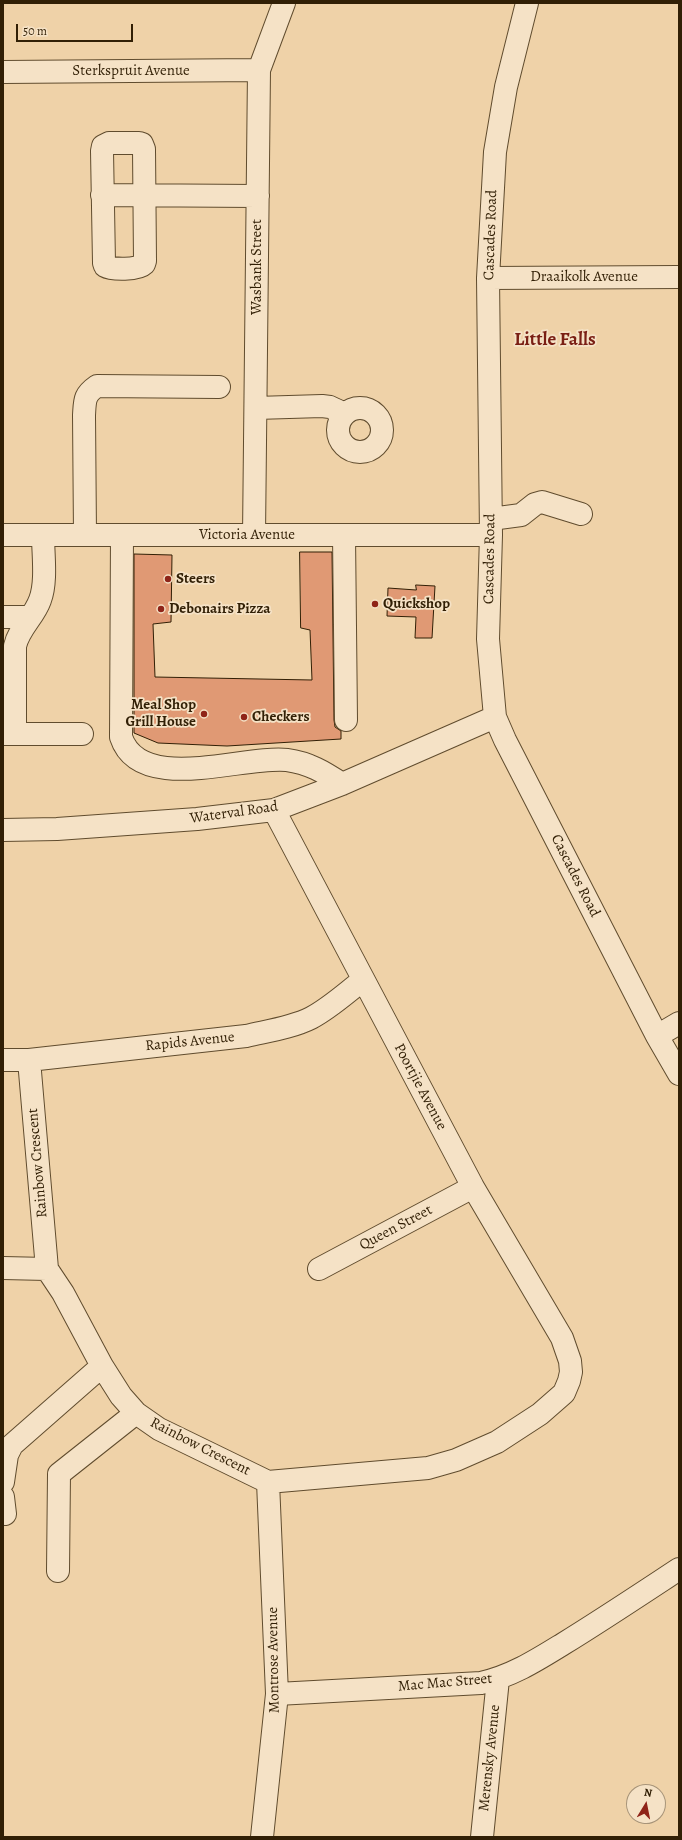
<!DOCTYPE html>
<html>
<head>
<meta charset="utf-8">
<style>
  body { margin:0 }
  #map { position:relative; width:682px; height:1840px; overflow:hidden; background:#efd2a8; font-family:Alegreya,serif }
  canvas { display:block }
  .frame { position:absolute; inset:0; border:4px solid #311f05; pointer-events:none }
  .north { position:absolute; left:626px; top:1784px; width:40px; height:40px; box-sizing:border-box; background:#f5e2c6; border:1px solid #a79479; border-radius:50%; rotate:10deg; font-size:11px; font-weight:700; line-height:16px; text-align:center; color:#311f05 }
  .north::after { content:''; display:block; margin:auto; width:14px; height:18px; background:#8f2418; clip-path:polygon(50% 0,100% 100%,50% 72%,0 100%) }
  .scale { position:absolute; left:16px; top:24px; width:117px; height:18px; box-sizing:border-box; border:2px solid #311f05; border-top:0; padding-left:5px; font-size:12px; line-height:14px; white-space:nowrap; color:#311f05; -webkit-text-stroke:3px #f5e2c6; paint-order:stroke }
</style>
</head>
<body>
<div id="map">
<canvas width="682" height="1840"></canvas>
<div class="frame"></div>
<div class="north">N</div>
<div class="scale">50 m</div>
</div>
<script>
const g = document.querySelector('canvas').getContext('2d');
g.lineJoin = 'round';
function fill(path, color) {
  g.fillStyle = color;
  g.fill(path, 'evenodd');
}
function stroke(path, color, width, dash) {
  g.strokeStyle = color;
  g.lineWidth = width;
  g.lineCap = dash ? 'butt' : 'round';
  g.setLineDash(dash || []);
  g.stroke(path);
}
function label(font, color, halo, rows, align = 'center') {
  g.font = font + ' Alegreya,serif';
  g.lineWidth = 3.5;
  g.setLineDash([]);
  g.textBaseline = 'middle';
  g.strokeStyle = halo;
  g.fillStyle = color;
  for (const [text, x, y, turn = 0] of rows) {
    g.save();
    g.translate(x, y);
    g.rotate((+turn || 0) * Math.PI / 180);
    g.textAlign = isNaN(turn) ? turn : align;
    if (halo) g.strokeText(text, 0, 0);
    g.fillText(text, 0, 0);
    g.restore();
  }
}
const building = new Path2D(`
  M 300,552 L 332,552 L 334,720 L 335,727 L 341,731 L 341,739 L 227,746 L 158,743 L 134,733 L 134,554 L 172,555 L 171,622 L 153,624 L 155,677 L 312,680 L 310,630 L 301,628 Z
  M 416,585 L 435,586 L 432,638 L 415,638 L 416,617 L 387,616 L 388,588 L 416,590 Z`);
fill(building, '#e09974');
stroke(building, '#311f05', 1);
const minor = new Path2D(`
  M 527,3 L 506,87 L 495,152 L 488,278 L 491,535 L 488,639 L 495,717 L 505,740 L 657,1036 L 679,1074
  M 3,72 L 259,70
  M 109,143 L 139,143 L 142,144 L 144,149 L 145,261 L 144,264 C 138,270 112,270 105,266 L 104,263 L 102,151 L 103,146 Z
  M 102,195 L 258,196
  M 488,278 L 679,277
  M338 430a22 22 0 1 1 44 0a22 22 0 1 1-44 0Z
  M 256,408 L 322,406 L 330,407 L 345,414
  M 491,519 L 521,515 L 535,504 L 542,502 L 581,514
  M 3,535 L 491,535
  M 85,535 L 84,415 C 85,400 84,395 97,386 L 219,387
  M 122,535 L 121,737 C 140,795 244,755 287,760 C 309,763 324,772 342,784
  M 254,535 L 259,70 L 284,3
  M 344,535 L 346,720
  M 3,617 L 30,617
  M 3,734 L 82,734
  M 15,734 L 15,646 C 19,628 34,617 40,600 C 47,582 43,554 43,535
  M 3,830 L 57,829 L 197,819 L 274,810 L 342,784 L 495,717
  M 657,1036 L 679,1023
  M 3,1060 L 29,1060 L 246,1036 C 267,1031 291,1028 311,1018 C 330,1008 346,993 363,980
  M 29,1060 L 47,1269 L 63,1293 L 102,1366 L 121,1396 L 136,1413 L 159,1429 L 268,1482 L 428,1468 L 456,1460 L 497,1442 L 540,1414 L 564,1393 L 569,1381 L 571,1372 L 570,1361 L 562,1338 L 473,1187 L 274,810
  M 3,1268 L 47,1269
  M 319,1269 L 473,1187
  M 3,1482 L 7,1455 L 12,1445 L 102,1366
  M 3,1497 L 5,1514
  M 58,1571 L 59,1474 L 136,1413
  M 277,1694 L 481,1683 C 512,1676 537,1660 563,1644 C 602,1620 641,1594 679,1569
  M 262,1837 L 277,1694 L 268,1482
  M 482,1837 L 498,1679`);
stroke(minor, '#604c2e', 24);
stroke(minor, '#f5e2c6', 22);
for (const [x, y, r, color] of [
  [168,579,4,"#8f2418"],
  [375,604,4,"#8f2418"],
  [161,609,4,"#8f2418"],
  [204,714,4,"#8f2418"],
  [244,717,4,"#8f2418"]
]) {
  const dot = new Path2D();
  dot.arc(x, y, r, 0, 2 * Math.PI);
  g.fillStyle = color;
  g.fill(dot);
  stroke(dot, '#f5e2c6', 1.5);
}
label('15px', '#311f05', '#f5e2c6', [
  ["Sterkspruit Avenue",131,71],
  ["Cascades Road",491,235,-88],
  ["Wasbank Street",257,267,-90],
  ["Draaikolk Avenue",584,277],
  ["Victoria Avenue",247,535],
  ["Cascades Road",490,559,-89],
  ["Waterval Road",234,813,-8],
  ["Cascades Road",575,876,63],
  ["Rapids Avenue",190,1042,-6],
  ["Poortjie Avenue",420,1087,62],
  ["Rainbow Crescent",38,1163,-95],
  ["Queen Street",396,1228,-28],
  ["Rainbow Crescent",200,1447,27],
  ["Montrose Avenue",274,1660,-91],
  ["Mac Mac Street",445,1683,-5],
  ["Merensky Avenue",490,1758,-84]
]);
label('bold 15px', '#311f05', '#f5e2c6', [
  ["Steers",176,579],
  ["Quickshop",383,604],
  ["Debonairs Pizza",169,609],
  ["Meal Shop",196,705,"right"],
  ["Grill House",196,722,"right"],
  ["Checkers",252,717]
], 'left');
label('bold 19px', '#7a1f14', '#f5e2c6', [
  ["Little Falls",555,340]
]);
</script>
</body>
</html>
